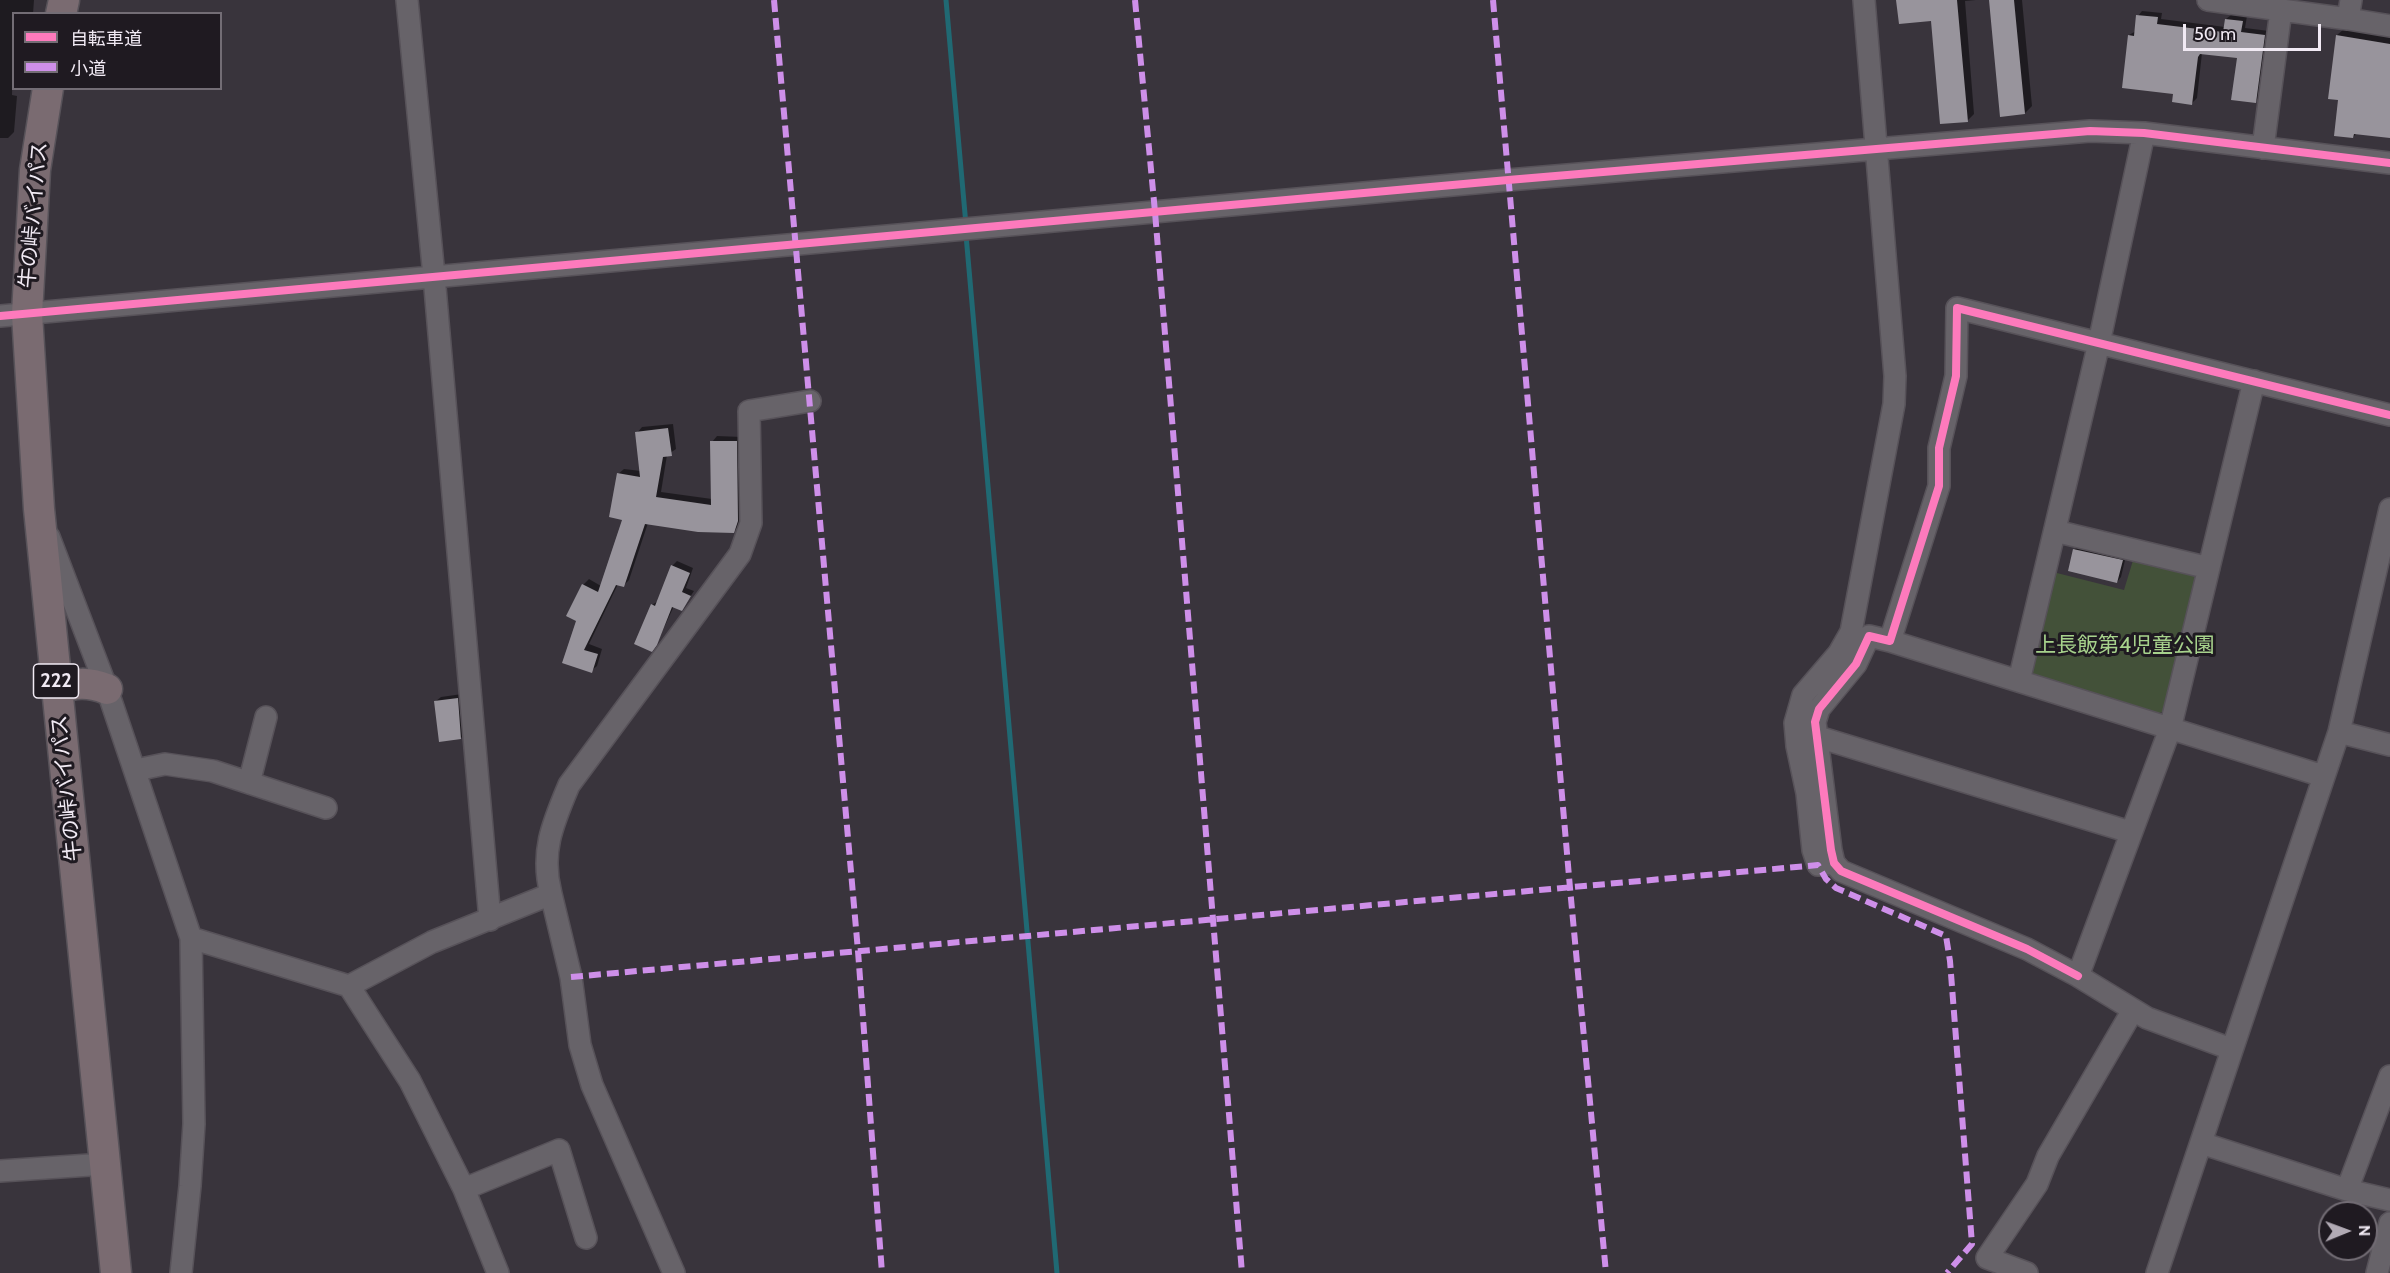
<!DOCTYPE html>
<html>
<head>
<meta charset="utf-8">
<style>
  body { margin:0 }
  #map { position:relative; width:2390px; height:1273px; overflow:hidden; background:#39343c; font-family:Cabin,"Noto Sans JP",sans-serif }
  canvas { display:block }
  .legend { position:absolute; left:12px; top:12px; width:210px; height:78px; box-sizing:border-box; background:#1f1a21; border:2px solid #736d75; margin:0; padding:8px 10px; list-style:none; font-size:18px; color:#f1eaf4 }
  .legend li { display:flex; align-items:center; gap:12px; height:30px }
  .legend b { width:30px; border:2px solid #736d75 }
  .north { position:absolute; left:2318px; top:1201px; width:60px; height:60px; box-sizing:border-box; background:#1f1a21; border:2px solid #736d75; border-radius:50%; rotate:89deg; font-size:16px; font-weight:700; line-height:24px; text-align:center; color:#f1eaf4 }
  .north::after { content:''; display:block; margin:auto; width:21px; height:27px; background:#b1aab4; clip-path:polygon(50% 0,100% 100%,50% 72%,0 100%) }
  .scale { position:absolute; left:2183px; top:24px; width:138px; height:27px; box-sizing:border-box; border:3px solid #f1eaf4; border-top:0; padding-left:8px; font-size:18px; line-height:21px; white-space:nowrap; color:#f1eaf4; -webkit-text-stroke:4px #1f1a21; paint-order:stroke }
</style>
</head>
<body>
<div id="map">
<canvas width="2390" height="1273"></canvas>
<ul class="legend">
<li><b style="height:8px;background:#fd7abc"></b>自転車道</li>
<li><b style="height:8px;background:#ce8fe9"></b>小道</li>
</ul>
<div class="north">N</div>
<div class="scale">50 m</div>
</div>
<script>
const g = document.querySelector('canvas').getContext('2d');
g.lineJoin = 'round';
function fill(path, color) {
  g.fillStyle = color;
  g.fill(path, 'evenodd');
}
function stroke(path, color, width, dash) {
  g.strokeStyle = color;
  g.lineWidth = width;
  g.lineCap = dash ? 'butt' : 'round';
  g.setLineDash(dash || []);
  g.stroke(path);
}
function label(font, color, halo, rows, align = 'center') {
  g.font = font + ' Cabin,"Noto Sans JP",sans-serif';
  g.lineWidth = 6;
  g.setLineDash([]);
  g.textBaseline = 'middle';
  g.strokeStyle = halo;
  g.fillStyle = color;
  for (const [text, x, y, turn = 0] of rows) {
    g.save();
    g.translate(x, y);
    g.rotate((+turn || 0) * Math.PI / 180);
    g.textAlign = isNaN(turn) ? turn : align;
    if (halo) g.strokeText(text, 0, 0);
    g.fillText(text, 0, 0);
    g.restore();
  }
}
fill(new Path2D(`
  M 2134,557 L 2193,572 L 2198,581 L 2167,710 L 2157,714 L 2035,678 L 2031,669 L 2053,572 L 2124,590 Z`), '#435139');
fill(new Path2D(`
  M 0,0 L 34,0 L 33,14 L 14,14 L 12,95 L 17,96 L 14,132 L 8,138 L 0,138 Z
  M 1898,0 L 1976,0 L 1965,1 L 1974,114 L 1967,121 L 1932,19 Z
  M 1990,0 L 2022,0 L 2032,106 L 2025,113 Z
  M 2142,11 L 2162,13 L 2161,19 L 2225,27 L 2226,19 L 2231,15 L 2247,16 L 2245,28 L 2269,31 L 2260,96 L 2256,101 L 2238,57 L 2202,53 L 2197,98 L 2192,103 L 2175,93 L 2129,35 L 2136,31 L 2138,16 Z
  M 2344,29 L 2390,36 L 2390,137 L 2357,133 L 2353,137 L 2340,99 L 2337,35 Z
  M 673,424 L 676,449 L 667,455 L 661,492 L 712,499 L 712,442 L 717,436 L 742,437 L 743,514 L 739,526 L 733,532 L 648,523 L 629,580 L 623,586 L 618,584 L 589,644 L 602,649 L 597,666 L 591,671 L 564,662 L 578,620 L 583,585 L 589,579 L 601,586 L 624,519 L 618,474 L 624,469 L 641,471 L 637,433 L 642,427 Z
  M 2080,545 L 2126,556 L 2121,577 L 2117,582 L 2070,570 L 2075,549 Z
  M 677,561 L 693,568 L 686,588 L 694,591 L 682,609 L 674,606 L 656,645 L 652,605 L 658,601 L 672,566 Z
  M 462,694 L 466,733 L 461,738 L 436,701 L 441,697 Z`), '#0007');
stroke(new Path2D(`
  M 946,0 L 966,225
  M 966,235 L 1057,1273`), '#206973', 5);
fill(new Path2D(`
  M 1896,0 L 1957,0 L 1968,122 L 1940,124 L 1931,21 L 1899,24 Z
  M 1989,0 L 2014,0 L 2025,114 L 2000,117 Z
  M 2136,15 L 2158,17 L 2157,24 L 2223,32 L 2225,19 L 2243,21 L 2241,32 L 2265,35 L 2256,103 L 2231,100 L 2237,58 L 2200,54 L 2198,57 L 2192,105 L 2172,102 L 2173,94 L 2122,88 L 2128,35 L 2134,36 Z
  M 2336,35 L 2390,44 L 2390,138 L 2354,134 L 2353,138 L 2334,136 L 2338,100 L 2328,99 Z
  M 668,428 L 672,456 L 663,457 L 656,497 L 711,505 L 710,441 L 737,441 L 738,521 L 734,533 L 698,532 L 645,524 L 624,587 L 616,585 L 584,650 L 598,654 L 592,673 L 562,663 L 576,621 L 566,616 L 582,584 L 598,592 L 622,520 L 609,517 L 617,473 L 640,477 L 635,432 Z
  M 2073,549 L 2123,560 L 2117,583 L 2068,571 Z
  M 671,565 L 690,573 L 682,592 L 691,596 L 682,611 L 672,607 L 657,645 L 652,652 L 634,644 L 651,604 L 655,606 Z
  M 458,698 L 461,739 L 439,742 L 434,701 Z`), '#98949c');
const minor = new Path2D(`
  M 407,0 L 434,276 L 490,920
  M 2208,0 L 2348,19
  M 2351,0 L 2348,19 L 2390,26
  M 2263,148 L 2281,10
  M 0,316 L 1508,180 L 2090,131 L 2144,133 L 2390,163
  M 2055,531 L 2209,568
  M 49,537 L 107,689 L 191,938 L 194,1124 L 190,1186 L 181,1273
  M 1890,641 L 2323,776
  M 2019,681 L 2099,343 L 2144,133
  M 2339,732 L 2390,745
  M 1815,736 L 2130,832
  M 136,770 L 165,764 L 213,771 L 326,808
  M 249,783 L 266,717
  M 1834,863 L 1818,865 L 1813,850 L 1807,793 L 1797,746 L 1795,723 L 1803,695 L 1839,653 L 1851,632 L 1894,404 L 1895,376 L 1864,0
  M 551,894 C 540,852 553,823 569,785 L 740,554 L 751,523 L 749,411 L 810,401
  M 191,938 L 349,986 L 410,1081 L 464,1189 L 498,1273
  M 2078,976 L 2027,949 L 1841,871 L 1834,863 L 1831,850 L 1815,722 L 1819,709 L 1856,664 L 1869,636 L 1890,641 L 1939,486 L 1939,448 L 1956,376 L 1957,308 L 2390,415
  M 349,986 L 432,942 L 551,894 L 571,977 L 580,1045 L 592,1085 L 674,1273
  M 2231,1049 L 2147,1018 L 2078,976 L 2170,729 L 2254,381
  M 2201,1143 L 2347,1190 L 2390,1200
  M 0,1171 L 105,1164
  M 464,1189 L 559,1150 L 586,1238
  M 2347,1190 L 2390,1076
  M 2027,1273 L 1987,1258 L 2037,1184 L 2048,1156 L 2133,1010
  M 2157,1273 L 2339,732 L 2390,509
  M 2377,1273 L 2390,1223`);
const highway = new Path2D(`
  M 61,14 L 64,0
  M 48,88 L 35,170 L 27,314 L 39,509 L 116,1273
  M 57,690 C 75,682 88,682 107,689`);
stroke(minor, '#575259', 24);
stroke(highway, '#575259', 33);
stroke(minor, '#676369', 21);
stroke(highway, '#7a6b71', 30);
stroke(new Path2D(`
  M 774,0 L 858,951 L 882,1273
  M 1135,0 L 1155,212 L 1242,1273
  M 1493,0 L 1570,888 L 1606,1273
  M 571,977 L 1818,865 L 1826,879 L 1836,888 L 1946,936 L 1950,961 L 1972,1244 L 1947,1273`), '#ce8fe9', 6, [12, 6]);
stroke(new Path2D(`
  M 0,316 L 1508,180 L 2090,131 L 2144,133 L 2390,163
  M 2078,976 L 2027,949 L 1841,871 L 1834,863 L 1831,850 L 1815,722 L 1819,709 L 1856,664 L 1869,636 L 1890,641 L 1939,486 L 1939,448 L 1956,376 L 1957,308 L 2390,415`), '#fd7abc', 8);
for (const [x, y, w] of [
  [56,681,45]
]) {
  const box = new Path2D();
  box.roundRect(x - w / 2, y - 17, w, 34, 4.5);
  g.fillStyle = '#1f1a21';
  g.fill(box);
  stroke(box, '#f1eaf4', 1.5);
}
label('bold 20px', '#f1eaf4', null, [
  ["222",56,681]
]);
label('21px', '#f1eaf4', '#1f1a21', [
  ["牛の峠バイパス",34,215,-85],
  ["牛の峠バイパス",67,788,-96]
]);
label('21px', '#a7d28c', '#1f1a21', [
  ["上長飯第4児童公園",2125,646]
]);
</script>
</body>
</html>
